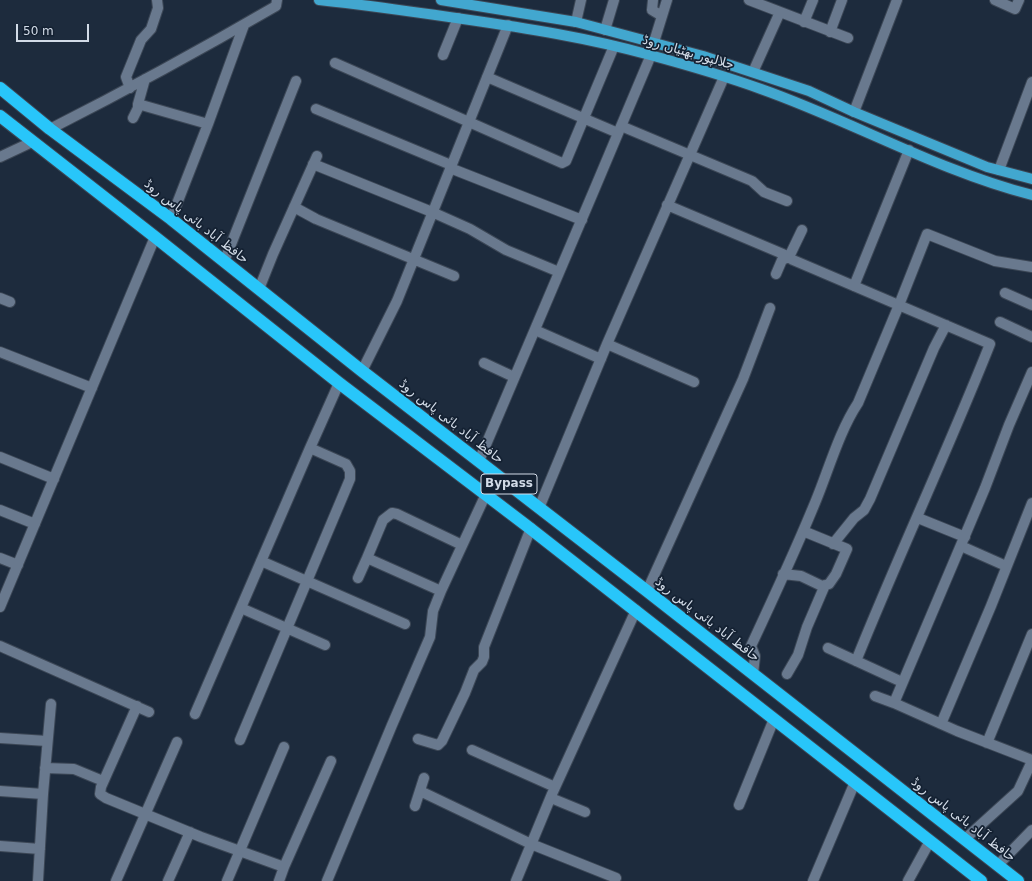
<!DOCTYPE html>
<html>
<head>
<meta charset="utf-8">
<style>
  body { margin:0 }
  #map { position:relative; width:1032px; height:881px; overflow:hidden; background:#1d2b3d; font-family:"DejaVu Sans",sans-serif }
  canvas { display:block }
  .scale { position:absolute; left:16px; top:24px; width:73px; height:18px; box-sizing:border-box; border:2px solid #d2dbe7; border-top:0; padding-left:5px; font-size:12px; line-height:14px; white-space:nowrap; color:#d2dbe7; -webkit-text-stroke:3px #142132; paint-order:stroke }
</style>
</head>
<body>
<div id="map">
<canvas width="1032" height="881"></canvas>
<div class="scale">50 m</div>
</div>
<script>
const g = document.querySelector('canvas').getContext('2d');
g.lineJoin = 'round';
function stroke(path, color, width, dash) {
  g.strokeStyle = color;
  g.lineWidth = width;
  g.lineCap = dash ? 'butt' : 'round';
  g.setLineDash(dash || []);
  g.stroke(path);
}
function label(font, color, halo, rows, align = 'center') {
  g.font = font + ' "DejaVu Sans",Cairo,sans-serif';
  g.lineWidth = 3.5;
  g.setLineDash([]);
  g.textBaseline = 'middle';
  g.strokeStyle = halo;
  g.fillStyle = color;
  for (const [text, x, y, turn = 0] of rows) {
    g.save();
    g.translate(x, y);
    g.rotate((+turn || 0) * Math.PI / 180);
    g.textAlign = isNaN(turn) ? turn : align;
    if (halo) g.strokeText(text, 0, 0);
    g.fillText(text, 0, 0);
    g.restore();
  }
}
const minor = new Path2D(`
  M 653,0 L 652,10 L 662,16
  M 749,0 L 848,38
  M 995,0 L 1015,9 L 1019,0
  M 576,22 L 581,0
  M 804,22 L 813,0
  M 605,30 L 614,0
  M 830,32 L 842,0
  M 654,42 L 667,0
  M 443,55 L 458,18
  M 335,63 L 562,163 L 566,161 L 614,46
  M 753,72 L 780,12
  M 487,77 L 618,133
  M 130,88 L 126,77 L 141,40 L 151,29 L 158,8 L 157,0
  M 138,104 L 208,124
  M 316,109 L 451,165
  M 854,112 L 897,0
  M 133,118 L 138,108 L 138,104 L 145,79
  M 621,126 L 752,181 L 764,192 L 787,201
  M 50,129 C 127,90 202,49 276,6 L 277,0
  M 0,157 L 32,142
  M 313,164 L 432,212 L 470,229 L 506,250 L 559,272
  M 450,168 L 582,220
  M 999,170 L 1032,82
  M 667,205 L 783,254 L 793,260 L 990,344 C 948,450 899,554 856,661
  M 294,207 L 316,219 L 454,276
  M 171,219 L 208,124 L 244,25
  M 224,262 L 296,81
  M 776,274 L 782,260 L 789,257 L 802,230
  M 854,286 L 909,150
  M 259,289 L 273,254 L 317,156
  M 1005,293 L 1032,305
  M 0,298 L 10,302
  M 1000,322 L 1032,337
  M 535,330 L 601,359
  M 607,344 L 694,382
  M 0,352 L 92,388
  M 484,363 L 514,377
  M 362,371 L 397,301 L 508,25
  M 0,457 L 54,479
  M 479,461 L 595,188 L 651,55
  M 539,508 L 607,344 L 724,77
  M 0,510 L 35,524
  M 918,518 L 965,537
  M 833,544 L 854,518 L 864,510 L 870,499 L 934,348 L 946,325
  M 961,546 L 1006,566
  M 0,558 L 18,565
  M 367,558 L 441,591
  M 261,561 L 405,624
  M 783,574 L 801,576 L 822,586 L 829,584 L 836,574 L 847,549 L 803,531
  M 358,578 L 367,558 L 383,520 L 392,513 L 397,514 L 462,545
  M 647,591 L 743,379 L 770,308
  M 0,607 L 155,237
  M 241,608 L 325,645
  M 0,646 L 149,712
  M 828,648 L 902,682
  M 753,674 L 755,656 L 751,646 C 772,601 793,556 812,510 C 827,476 838,433 858,403 L 899,305 L 927,234 L 995,261 L 1032,267
  M 787,674 L 798,655 L 807,627 L 825,585
  M 875,696 L 894,703 L 957,731 L 1032,760
  M 894,703 L 969,526 L 985,488 L 1009,425 L 1032,372
  M 137,706 L 101,787 L 100,794 L 106,798 L 201,837 L 284,867 L 279,881
  M 195,714 L 310,448 L 339,383
  M 941,724 L 991,606 L 1032,503
  M 0,738 L 47,741
  M 418,739 L 438,745 L 442,741 L 465,693 L 474,670 L 482,662 L 484,657 L 484,647 L 531,528
  M 240,740 L 350,479 L 350,471 L 346,464 L 310,448
  M 987,743 L 1032,634
  M 472,750 L 555,787
  M 45,768 L 74,769 L 103,781
  M 0,791 L 43,794
  M 420,791 L 531,844 L 616,878
  M 551,798 L 585,812
  M 739,805 L 774,719
  M 415,806 L 424,778
  M 965,839 L 1018,791 L 1032,761
  M 0,846 L 40,849
  M 998,865 L 1032,830
  M 284,867 L 331,761
  M 38,881 L 43,794 L 51,704
  M 116,881 L 177,742
  M 168,881 L 190,832
  M 227,881 L 284,747
  M 327,881 L 392,725 L 430,637 L 433,611 L 441,591 L 486,494
  M 516,881 L 552,794 L 636,610
  M 813,881 L 855,782
  M 908,881 L 930,841`);
const major = new Path2D(`
  M 319,0 C 367,5 415,12 463,19 C 526,28 589,38 650,55 C 687,65 725,76 761,89 C 852,121 938,171 1032,195
  M 441,0 L 576,22 L 703,56 L 809,91 L 854,112 L 987,167 L 1032,179`);
const highway = new Path2D(`
  M 0,88 L 50,129 L 171,219 L 362,371 L 647,591 L 1018,881
  M 0,116 L 155,237 L 339,383 L 527,526 L 981,881`);
stroke(minor, '#3c4756', 12);
stroke(major, '#3c4756', 12);
stroke(highway, '#3c4756', 14);
stroke(minor, '#69798e', 10);
stroke(major, '#42a7cf', 10);
stroke(highway, '#28c6fa', 12);
for (const [x, y, w] of [
  [509,484,56]
]) {
  const box = new Path2D();
  box.roundRect(x - w / 2, y - 10, w, 20, 3);
  g.fillStyle = '#142132';
  g.fill(box);
  stroke(box, '#d2dbe7', 1);
}
label('bold 12px', '#d2dbe7', null, [
  ["Bypass",509,484]
]);
label('13px', '#d2dbe7', '#142132', [
  ["جلالپور بھٹیاں روڈ",688,53,16],
  ["حافظ آباد بائی پاس روڈ",196,222,38],
  ["حافظ آباد بائی پاس روڈ",451,422,38],
  ["حافظ آباد بائی پاس روڈ",707,620,38],
  ["حافظ آباد بائی پاس روڈ",963,820,38]
]);
</script>
</body>
</html>
